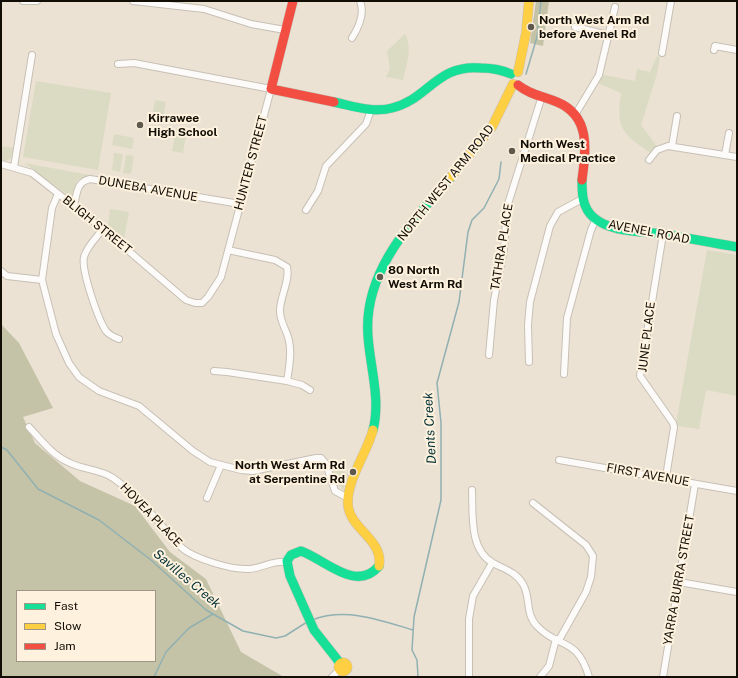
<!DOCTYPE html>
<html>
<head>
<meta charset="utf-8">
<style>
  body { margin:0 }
  #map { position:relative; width:738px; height:678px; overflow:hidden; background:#ebe2d4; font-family:"Public Sans",sans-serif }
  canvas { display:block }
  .frame { position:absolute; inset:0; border:2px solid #120d05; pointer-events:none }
  .legend { position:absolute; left:16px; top:590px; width:140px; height:72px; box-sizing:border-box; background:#fef2de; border:1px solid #a09687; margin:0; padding:5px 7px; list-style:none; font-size:12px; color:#120d05 }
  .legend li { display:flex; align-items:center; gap:8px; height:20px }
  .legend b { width:20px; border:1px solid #a09687 }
</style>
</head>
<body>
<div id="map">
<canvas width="738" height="678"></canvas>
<div class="frame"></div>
<ul class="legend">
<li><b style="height:5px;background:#16e098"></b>Fast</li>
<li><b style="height:5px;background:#ffcf43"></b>Slow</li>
<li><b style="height:5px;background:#f24e42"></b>Jam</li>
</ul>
</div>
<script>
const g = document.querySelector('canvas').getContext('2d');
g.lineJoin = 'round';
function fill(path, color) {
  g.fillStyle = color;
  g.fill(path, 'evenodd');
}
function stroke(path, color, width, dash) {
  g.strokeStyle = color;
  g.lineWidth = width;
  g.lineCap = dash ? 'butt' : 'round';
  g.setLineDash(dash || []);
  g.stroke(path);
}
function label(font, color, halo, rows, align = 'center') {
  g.font = font + ' "Public Sans",sans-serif';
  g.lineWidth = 4;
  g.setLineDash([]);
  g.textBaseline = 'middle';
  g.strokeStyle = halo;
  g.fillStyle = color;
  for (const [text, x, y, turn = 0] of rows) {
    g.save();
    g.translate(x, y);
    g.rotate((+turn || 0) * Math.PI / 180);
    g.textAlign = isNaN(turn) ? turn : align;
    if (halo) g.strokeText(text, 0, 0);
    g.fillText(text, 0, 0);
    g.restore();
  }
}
fill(new Path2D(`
  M 405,34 C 413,48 406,66 403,80 L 386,77 L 390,68 L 387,51 Z
  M 657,56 L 660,58 L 657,74 L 641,125 L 659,149 L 653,155 C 624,134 615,131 621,93 L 595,82 L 599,74 L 635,81 L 637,69 L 650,72 Z
  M 36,81 L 111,93 L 98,170 L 23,157 Z
  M 155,100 L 166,102 L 162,125 L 151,122 Z
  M 176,128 L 187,130 L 183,153 L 172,151 Z
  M 114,134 L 134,138 L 132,149 L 112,145 Z
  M 1,146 L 14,148 L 11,158 L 6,161 L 1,160 Z
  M 114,153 L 123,154 L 120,172 L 112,170 Z
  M 126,155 L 134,156 L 131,174 L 123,173 Z
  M 24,163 L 90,175 L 77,180 L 71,197 Z
  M 110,209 L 129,212 L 123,245 L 107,232 Z
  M 707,250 L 737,255 L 737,396 L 706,390 L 699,429 L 677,426 L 676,423 Z
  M 331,467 L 342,469 L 345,473 L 348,474 L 343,490 L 336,481 Z`), '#dbdac2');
fill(new Path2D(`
  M 536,1 L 549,1 L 543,46 L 530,43 Z
  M 1,324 L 19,343 L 53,408 L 23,417 L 35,443 L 80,481 L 135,506 L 170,552 L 206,579 L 241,652 L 284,677 L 1,677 ZM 17,591 L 155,591 L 155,661 L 17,661 Z`), '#c4c3a7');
stroke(new Path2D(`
  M 526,74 L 537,37 L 541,1
  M 1,447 L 7,450 L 38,489 L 99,520 L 151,560 L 206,610 L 243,631 L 276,638 L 285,636 L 307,622
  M 312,620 C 346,607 380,620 413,630
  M 154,677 L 166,652 L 189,628 L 213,614
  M 418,677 L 417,660 L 412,650 L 414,617 L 441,500 L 441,423 L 437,383 L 459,302 L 468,232 L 472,220 L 484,208 L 499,179 L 501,162`), '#91b0b1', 1.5);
const street = new Path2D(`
  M 23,1 L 37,1
  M 133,1 L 204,9 L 251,24 L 285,30
  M 575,27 L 608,35
  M 352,38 C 359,27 365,13 360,1
  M 714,50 L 715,46 L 737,50
  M 662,53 L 671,1
  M 575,115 L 599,75 L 615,7
  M 672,146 L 677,116
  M 725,155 L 729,133
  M 649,160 L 657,150 L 668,146 L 737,157
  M 1,164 L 32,173 L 103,229 L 186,300 L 195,303 L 202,303 L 208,297 L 221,277 L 271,89 L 134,63 L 118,64
  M 14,167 L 32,55
  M 58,194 L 52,208 L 42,280 L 56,334 L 69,363 L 79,377 L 99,391 L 139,406 L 193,451 L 210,462 L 241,470 L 253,471 L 316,458 L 321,458 L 326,464 L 335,491 L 348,498
  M 74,206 C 77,194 76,182 90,179 L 240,204
  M 306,210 L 318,191 L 326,166 L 366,124 L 371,110
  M 103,229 C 97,237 87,246 84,257 C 81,270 98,319 106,331 C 109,335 114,337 119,339
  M 663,234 L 640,376 L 673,423 L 674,427 L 666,477
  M 228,250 L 275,260 L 287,267 C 290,280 281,295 280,309 C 279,322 287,329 289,341 C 292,354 289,368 287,381 L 302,385 L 310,390
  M 1,271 L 7,276 L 42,280
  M 489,355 L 494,300 L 504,249 L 507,207 L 542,96
  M 529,362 L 528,325 L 530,302 L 550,226 L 558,212 L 582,199
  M 214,371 L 227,372 L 287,381
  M 564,374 L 567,318 L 591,230 L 596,219
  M 29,427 C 41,440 53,456 70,463 C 84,470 100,469 113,478 C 137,494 161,526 182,548 C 195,559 232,570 249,569 C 262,568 274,560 286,562
  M 559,460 L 737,491
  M 472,490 C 473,514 469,550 493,563 C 504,569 516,572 523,584 C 531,598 525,614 537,626 C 558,649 577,636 589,677
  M 207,498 L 221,465
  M 533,503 L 586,545 L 593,556 L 591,577 L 586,592 L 559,640
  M 679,582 L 737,592
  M 332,677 L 339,670
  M 469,677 L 469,619 L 473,596 L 492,563
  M 540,677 L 549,666 L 556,639
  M 663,677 L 695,484`);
const fast = new Path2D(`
  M 334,102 C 353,106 373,113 392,108 C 429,99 436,64 481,68 C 491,68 502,70 511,74
  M 582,180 C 582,193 582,207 593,217 C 611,233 642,231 664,234 C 688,238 713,243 737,247
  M 373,430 C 381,399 370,367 368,336 C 363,271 411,223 451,177
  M 340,663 L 314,630 L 290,576 L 287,561 L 291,555 L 301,551 C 326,560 356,593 379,566`);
const slow = new Path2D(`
  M 518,72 L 526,33 L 529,1
  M 451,177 L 492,127 L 513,84
  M 373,430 C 367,453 346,481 348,505 C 350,529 384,540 379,566
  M338.5 667a4.5 4.5 0 1 1 9 0a4.5 4.5 0 1 1-9 0Z`);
const jam = new Path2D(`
  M 293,1 L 271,89 L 334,102
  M 518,85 C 530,95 543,96 557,102 C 591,116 586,150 582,180`);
stroke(street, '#c7c0b5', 8);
stroke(fast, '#c7c0b5', 10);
stroke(slow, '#c7c0b5', 10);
stroke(jam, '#c7c0b5', 10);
stroke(street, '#fcfbf9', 6);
stroke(fast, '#16e098', 9);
stroke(slow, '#ffcf43', 9);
stroke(jam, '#f24e42', 9);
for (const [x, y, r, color] of [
  [531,27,4,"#5e584d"],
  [140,125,4,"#5e584d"],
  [512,151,4,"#5e584d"],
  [380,277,4,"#5e584d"],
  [353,472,4,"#5e584d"]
]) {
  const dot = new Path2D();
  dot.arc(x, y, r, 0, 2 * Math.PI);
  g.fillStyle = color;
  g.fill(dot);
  stroke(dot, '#fef2de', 1.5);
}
label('bold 12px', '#120d05', '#fef2de', [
  ["North West Arm Rd",539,20],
  ["before Avenel Rd",539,34],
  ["Kirrawee",148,118],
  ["High School",148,132],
  ["North West",520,144],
  ["Medical Practice",520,158],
  ["80 North",388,270],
  ["West Arm Rd",388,284],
  ["North West Arm Rd",345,465,"right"],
  ["at Serpentine Rd",345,479,"right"]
], 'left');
label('12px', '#120d05', '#fef2de', [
  ["HUNTER STREET",251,163,-75],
  ["NORTH WEST ARM ROAD",446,183,-51],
  ["DUNEBA AVENUE",148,189,10],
  ["BLIGH STREET",97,225,39],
  ["AVENEL ROAD",649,232,11],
  ["TATHRA PLACE",502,247,-81],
  ["JUNE PLACE",647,337,-83],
  ["FIRST AVENUE",648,475,10],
  ["HOVEA PLACE",151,515,46],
  ["YARRA BURRA STREET",679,580,-80]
]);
label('italic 13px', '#003035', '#fef2de', [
  ["Dents Creek",430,428,-93],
  ["Savilles Creek",187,579,40]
]);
</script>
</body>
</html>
